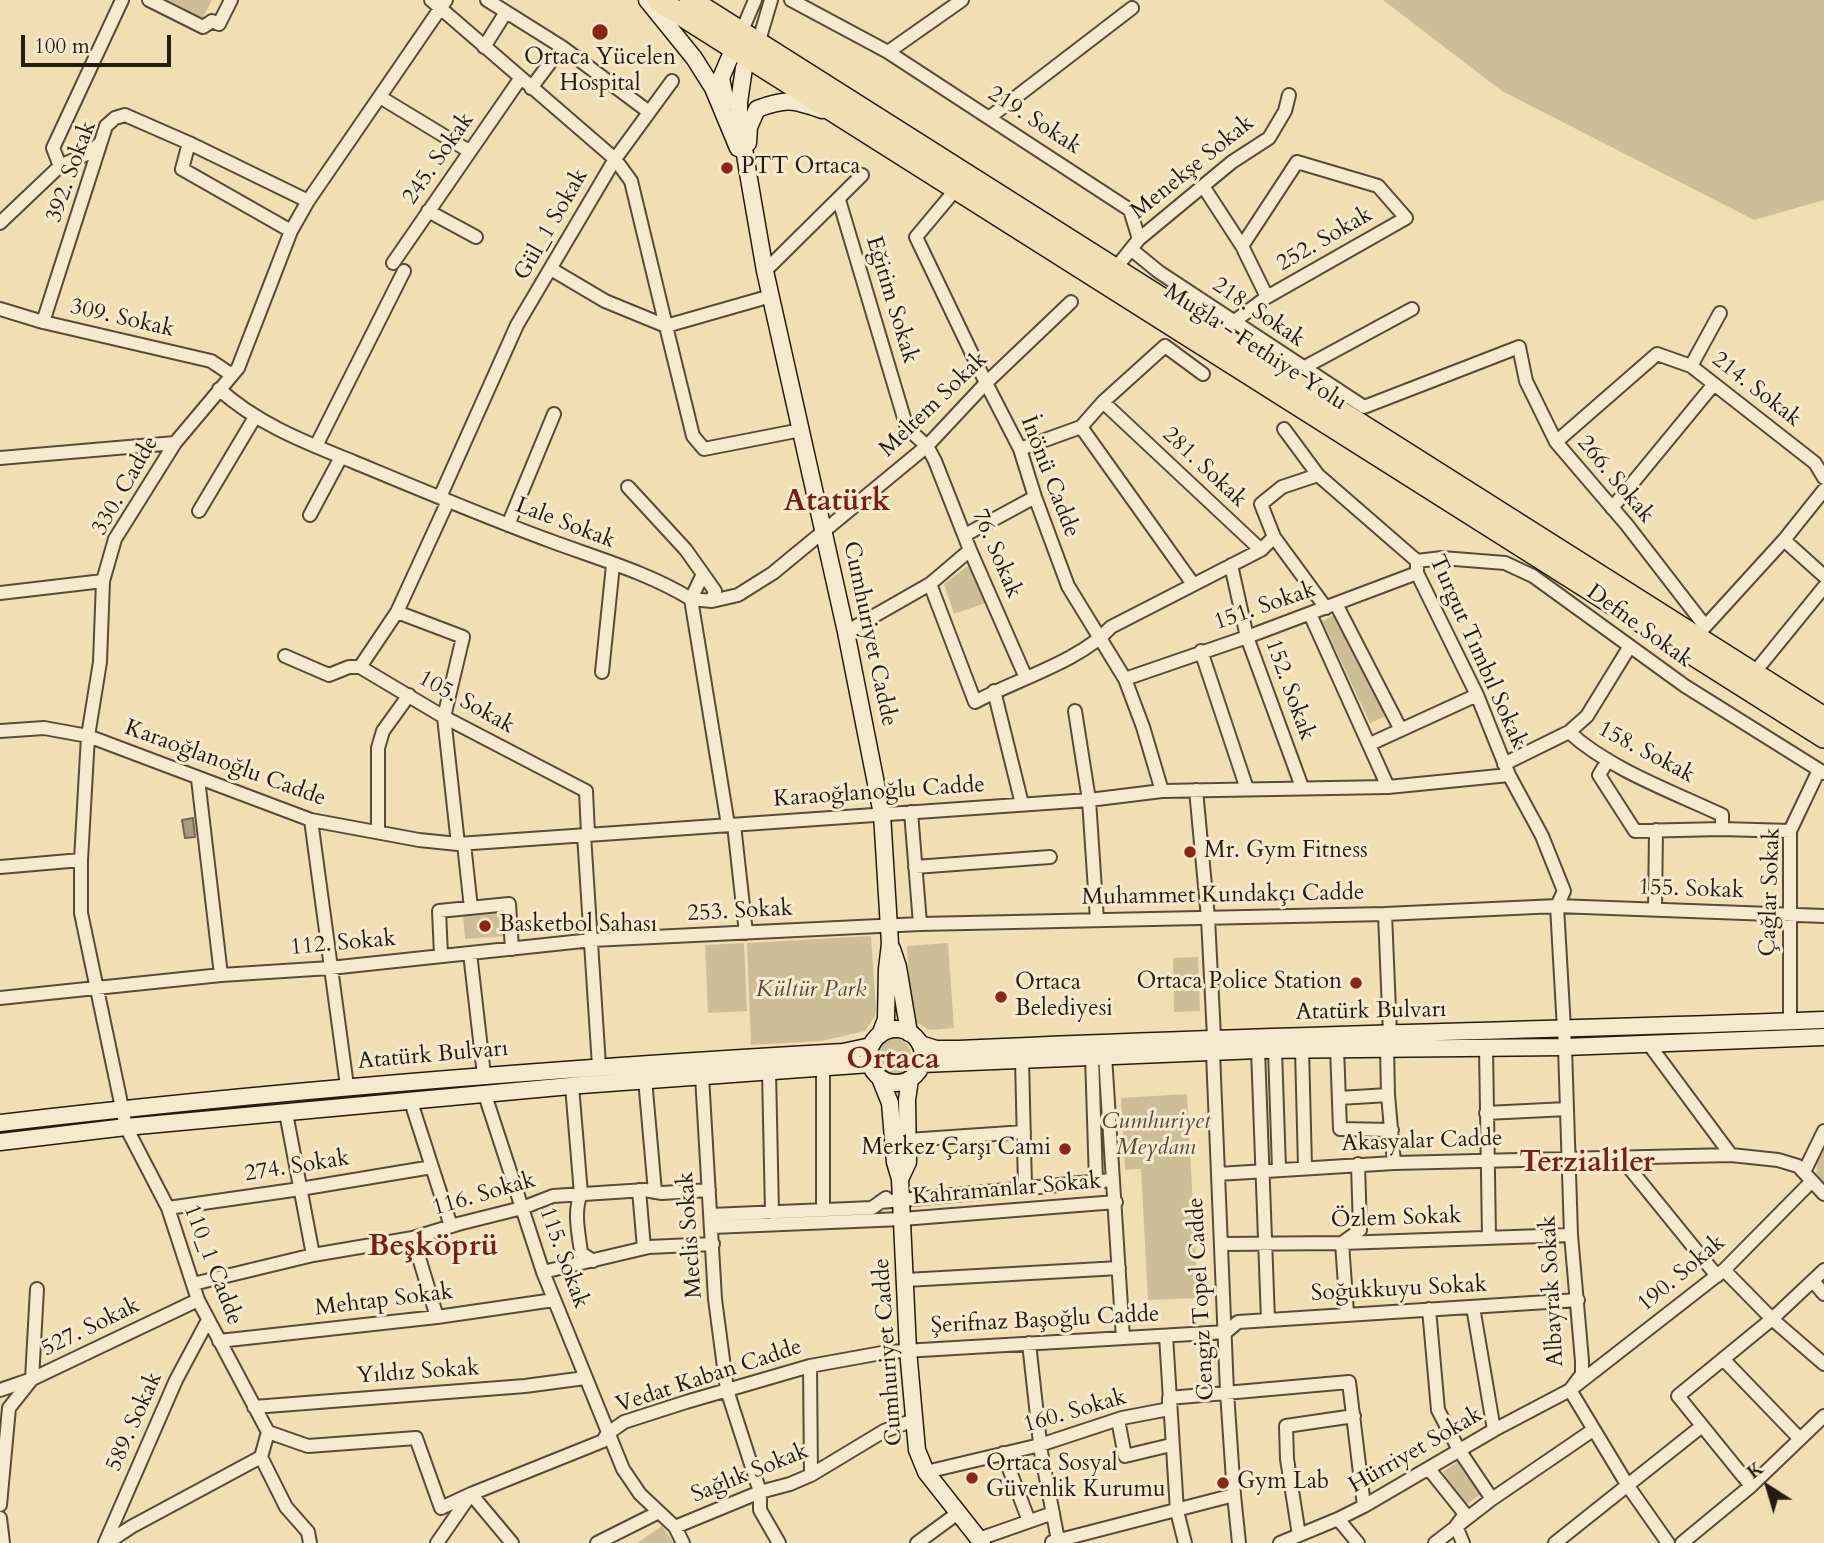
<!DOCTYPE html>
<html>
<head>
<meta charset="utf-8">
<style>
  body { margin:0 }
  #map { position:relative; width:1824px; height:1543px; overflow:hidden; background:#f1dfb3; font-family:Cardo,serif }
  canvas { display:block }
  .north { position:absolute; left:1733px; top:1452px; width:70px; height:70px; -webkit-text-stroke:5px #f6eace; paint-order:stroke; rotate:323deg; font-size:19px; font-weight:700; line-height:28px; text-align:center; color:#241b11 }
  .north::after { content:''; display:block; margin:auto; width:24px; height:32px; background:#241b11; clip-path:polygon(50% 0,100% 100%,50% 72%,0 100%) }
  .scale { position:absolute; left:21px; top:35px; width:150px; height:32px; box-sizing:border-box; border:4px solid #241b11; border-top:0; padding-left:9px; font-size:21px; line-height:24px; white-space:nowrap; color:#241b11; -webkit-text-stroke:5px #f6eace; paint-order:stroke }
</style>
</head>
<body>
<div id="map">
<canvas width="1824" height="1543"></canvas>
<div class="north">K</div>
<div class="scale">100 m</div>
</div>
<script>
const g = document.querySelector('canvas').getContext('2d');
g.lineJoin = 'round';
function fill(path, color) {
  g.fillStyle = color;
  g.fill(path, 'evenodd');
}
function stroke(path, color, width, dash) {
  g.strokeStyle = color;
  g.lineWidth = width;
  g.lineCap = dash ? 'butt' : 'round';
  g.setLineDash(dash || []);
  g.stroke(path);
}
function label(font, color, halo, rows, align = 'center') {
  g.font = font + ' Cardo,serif';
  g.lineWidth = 6;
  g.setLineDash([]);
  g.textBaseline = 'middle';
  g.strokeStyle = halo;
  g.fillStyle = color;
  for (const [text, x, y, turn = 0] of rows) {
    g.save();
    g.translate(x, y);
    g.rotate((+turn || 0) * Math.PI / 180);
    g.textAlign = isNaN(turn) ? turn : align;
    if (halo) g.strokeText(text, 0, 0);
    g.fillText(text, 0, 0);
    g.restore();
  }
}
fill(new Path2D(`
  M 163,0 L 212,0 L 202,19 Z
  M 1383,0 L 1824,0 L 1824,200 L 1754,220 L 1502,91 Z
  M 970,564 L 985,603 L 954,614 L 944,584 Z
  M 1338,613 L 1386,716 L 1370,723 L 1322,621 Z
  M 504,912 L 506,936 L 465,939 L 463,915 Z
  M 871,936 L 876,1009 L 875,1016 L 865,1031 L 822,1041 L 751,1045 L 747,943 Z
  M 744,943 L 747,1011 L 708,1013 L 705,945 Z
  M 948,943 L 954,1028 L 929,1030 L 912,1020 L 907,946 Z
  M 1198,957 L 1200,1011 L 1174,1012 L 1173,958 Z
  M875 1056a18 18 0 1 1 36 0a18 18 0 1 1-36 0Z
  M 1187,1094 L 1198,1298 L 1148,1300 L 1141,1169 L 1125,1170 L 1121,1098 Z
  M 1824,1148 L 1824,1193 L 1816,1186 L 1817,1161 Z
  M 1458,1461 L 1482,1493 L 1466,1505 L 1443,1472 Z
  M 662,1526 L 674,1543 L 637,1543 Z`), '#cebe97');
const water = new Path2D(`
  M 193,818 L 195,837 L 185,838 L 182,820 Z`);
fill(water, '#ab9c7c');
stroke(water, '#756851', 2);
const street = new Path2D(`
  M 149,0 L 203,27 L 212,21 L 219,24 L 231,0
  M 431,0 L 615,159 L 672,81
  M 487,0 L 562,47 L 649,112
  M 791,0 L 888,52 L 1130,210 L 1139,239
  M 741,33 L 755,0
  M 758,44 L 771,0
  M 484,47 L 506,12
  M 888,52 L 962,0
  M 531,88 L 562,47
  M 380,97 L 469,151
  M 990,117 L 1132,8
  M 189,143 L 182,169 L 291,231
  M 60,166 L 91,152 L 99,144
  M 1203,186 L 1242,246 L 1267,297 L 1406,218 L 1378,186 L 1297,162 L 1242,246
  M 956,189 L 916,237 L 986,383 L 1020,449 L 1035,497 L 1068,586 L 1125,679 L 1143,727 L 1162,791
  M 839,200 L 907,428 L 927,446 L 935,461 L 970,550 L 1026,678
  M 428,211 L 476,237
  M 0,223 L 60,166 L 53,148 L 122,0
  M 1132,250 L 1159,272 L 1364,407 L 1519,347 L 1526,381 L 1556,442 L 1627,525 L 1705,626
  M 393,263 L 520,79
  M 551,269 L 605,301 L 666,326 L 693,436 L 704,449 L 801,430
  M 1115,269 L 1139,239 L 1232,162 L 1269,138 L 1285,111 L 1289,95
  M 765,271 L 862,175
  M 0,309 L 43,322 L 211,361 L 232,375
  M 43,322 L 106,126 L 115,118 L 125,115 L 189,143 L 308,201
  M 1228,326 L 1267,297
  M 1691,366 L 1720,313
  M 1303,368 L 1412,309
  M 1203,374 L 1165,346 L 1103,402 L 1261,550 L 1274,537 L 1326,608
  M 219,389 C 257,424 307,443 354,462 C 419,489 483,516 548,540 C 596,558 647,572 691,599 L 728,825
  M 1081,427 L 1103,402
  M 1284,429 L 1318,475 L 1417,561 L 1417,573 L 1477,695 L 1509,775 L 1542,836 L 1564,891 L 1557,906 L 1565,1047 L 1571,1235 L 1582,1361 L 1582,1374 L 1570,1390 L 1628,1486 L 1668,1543
  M 1556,442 L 1657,354 L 1691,366 L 1815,463 L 1824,478
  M 316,446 L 404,271
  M 1020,449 L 1081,427 L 1193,584
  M 0,458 L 175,443
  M 628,487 L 686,550 L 715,591 L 712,601
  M 440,497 L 517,325 L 615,159 L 631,181 L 666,326 L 771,296
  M 1612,508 L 1714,384
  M 199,511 L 255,417
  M 310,515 L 341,457
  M 508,525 L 554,414
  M 965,535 L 1035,497
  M 1274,537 L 1261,504 L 1282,487 L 1318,475
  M 1784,540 L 1824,576
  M 1417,561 L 1442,558 L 1505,563 L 1533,576 L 1685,686 L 1824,773
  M 1231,565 L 1247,637 L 1302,787
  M 703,574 L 691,599 L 712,601 L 738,595 L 773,573 L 927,446 L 986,383 L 1071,302
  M 930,584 L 975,702 C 1015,680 1081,661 1111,627 L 1261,550
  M 0,593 L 103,581
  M 1336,604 L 1401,730
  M 397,612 L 463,637 L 444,717 L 458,844
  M 1310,614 L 1388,787
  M 1701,631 L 1784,540 L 1824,490
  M 846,632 L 930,584 L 970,550
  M 1201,651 L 1247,789
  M 285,656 L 329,675 L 349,667 L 360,667 L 444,717 L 586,791 L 588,834
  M 360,667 L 397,612 L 448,501
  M 602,672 L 613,565
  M 1754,673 L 1824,587
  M 1125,679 L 1247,637 L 1417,573
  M 994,691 L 1022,804
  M 1075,711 L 1089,800 L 1097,920
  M 0,731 L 44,728 L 88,736 L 311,820 L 419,840 L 458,844 L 1089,800 L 1162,791 L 1388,787 L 1509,775
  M 1569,732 L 1587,716 L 1630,646
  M 1370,744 L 1477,695
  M 1608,760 L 1599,775 L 1635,831 L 1722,829 L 1790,831
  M 1504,764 L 1569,732 C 1609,769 1673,792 1722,815 L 1722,829
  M 198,779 L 221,975
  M 1196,790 L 1208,918 L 1214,1037
  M 911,812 L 920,924
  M 311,820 L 347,1086
  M 734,825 L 746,933
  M 378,832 L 378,748 L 383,731 L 409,695
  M 584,835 L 599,1066
  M 464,844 L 471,908
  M 0,867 L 81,860
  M 915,867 L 1050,857
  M 1655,910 L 1656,830
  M 1385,914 L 1390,1035
  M 470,953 L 484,1075
  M 441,955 L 439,911 L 509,904 L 512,949
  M 0,998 L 221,975 L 330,968 L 592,940 L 920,924 L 1385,914 L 1557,906 L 1824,916
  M 1790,1022 L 1790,831 L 1819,770
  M 1648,1043 L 1731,1155
  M 1387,1047 L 1388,1095 L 1394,1163
  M 1486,1047 L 1489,1237
  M 1337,1048 L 1340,1129 L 1392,1130
  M 1302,1049 L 1305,1167
  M 1258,1050 L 1268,1320
  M 1275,1050 L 1279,1169
  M 1213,1053 L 1227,1392 L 1234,1495 L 1239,1543
  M 1092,1056 L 1096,1181
  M 1105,1056 L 1123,1338
  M 1022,1059 L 1025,1187
  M 769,1071 L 772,1213
  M 702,1076 L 715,1299 L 727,1390 L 760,1492 L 760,1510 L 779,1543
  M 645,1079 L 655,1192
  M 572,1086 L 581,1194 C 573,1212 579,1234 581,1253 L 593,1261
  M 485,1095 L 543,1272 L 623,1469 L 640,1494 L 675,1527 L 683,1543
  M 1339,1098 L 1388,1095
  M 411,1102 L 451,1226
  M 286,1113 L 313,1255
  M 1486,1113 L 1567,1109
  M 908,1140 L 1024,1132
  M 1622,1159 L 1717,1276
  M 1804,1172 L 1824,1131
  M 1218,1174 L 1394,1163 L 1731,1155 L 1778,1160 L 1798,1166 L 1824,1194
  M 639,1190 L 644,1248
  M 880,1202 L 1112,1180
  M 168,1208 L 300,1189 L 432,1167
  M 823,1210 L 823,1068
  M 711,1215 L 872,1208 L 886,1198
  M 712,1227 L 902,1219 L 1116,1202
  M 413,1238 L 437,1317
  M 1222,1244 L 1342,1243 L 1571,1235
  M 1724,1270 L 1772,1319 L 1824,1364
  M 543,1272 L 649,1247 L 713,1244
  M 906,1280 L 1119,1268
  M 1813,1281 L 1824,1294
  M 193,1284 L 313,1255 L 413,1238 L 458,1224 L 522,1208 L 553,1196 L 645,1190 L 662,1193 L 709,1190
  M 1473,1307 L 1494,1430
  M 1429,1309 L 1438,1410 L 1459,1450 L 1492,1499
  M 1347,1313 L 1342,1243 L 1360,1230 L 1358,1164
  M 1166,1336 L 1177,1511 L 1185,1543
  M 219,1341 L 437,1317 L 554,1300
  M 1029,1343 L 1041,1452 L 1058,1540
  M 1723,1359 L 1800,1439
  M 810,1366 L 811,1475
  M 0,1390 L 32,1379 L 198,1300
  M 254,1407 L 525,1386 L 585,1378
  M 1118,1420 L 1125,1456 L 1171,1445
  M 268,1432 L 308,1446 L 416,1438 L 441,1508 L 471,1494 L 512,1543
  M 1003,1453 L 1029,1521
  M 261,1457 L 268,1432 L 198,1300 L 168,1208 L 126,1127 L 81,913 L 81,860 L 88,736 L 100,662 L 103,581 L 115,539 L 175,443 L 238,368 L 291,231 L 308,201 L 446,0
  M 261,1457 L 286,1507 L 308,1532 L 310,1543
  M 1429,1469 L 1465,1514 L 1456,1526 L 1463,1543
  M 926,1472 L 1040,1445 L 1122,1418 L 1169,1409 L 1169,1398 L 1349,1382 L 1364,1506
  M 1751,1486 L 1678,1396 L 1772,1319 L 1824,1270
  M 0,1505 L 9,1408 L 32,1379 L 37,1289
  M 0,1518 L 3,1543
  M 1338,1519 L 1358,1543
  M 675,1527 L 760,1492 L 790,1484 L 811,1475 L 884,1431 L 914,1420
  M 1299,1535 L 1287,1459 L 1286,1426 L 1354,1416
  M 979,1539 L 1053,1513
  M 1052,1542 L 1234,1495
  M 105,1543 L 176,1380 L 208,1320
  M 107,1543 L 131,1527 L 261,1457
  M 437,1543 L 471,1494 L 603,1441 L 607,1434 L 624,1422 L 686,1402 L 810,1366 L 887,1352 L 1226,1332 L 1238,1322 L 1578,1300
  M 597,1543 L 659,1512
  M 917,1543 L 958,1513
  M 1280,1543 L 1338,1519 L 1364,1506 L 1494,1430 L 1570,1390 L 1724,1270 L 1812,1181
  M 1435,1543 L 1492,1499 L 1593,1430
  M 1555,1543 L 1702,1426
  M 1682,1543 L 1751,1486 L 1824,1416`);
const secondary = new Path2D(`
  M 647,0 L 694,58 L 713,88 L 738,148
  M 755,49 L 744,68 L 739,102 L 739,117 L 748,173 L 765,271 L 846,632 L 882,814 L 890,944 L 887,969 L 886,1019 L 880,1035
  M 726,103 L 721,78 L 738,38
  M 748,143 L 749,127 L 757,109 C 787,98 793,100 822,110
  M 892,949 L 898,967 L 909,1033
  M869 1056a27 27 0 1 1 54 0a27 27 0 1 1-54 0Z
  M 920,1044 L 936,1049 L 959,1049 C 1247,1035 1536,1031 1824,1020
  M 922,1064 L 1258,1050 L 1565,1047 L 1824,1037
  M 880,1078 L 890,1103 L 895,1162 L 900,1179 L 908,1350 L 917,1450 L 926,1472 L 982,1543
  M 0,1123 C 280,1090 561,1068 843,1052 L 871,1046
  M 0,1142 L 126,1127 L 581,1085 L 870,1064
  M 900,1179 L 908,1162 L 907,1100 L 910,1079`);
const highway = new Path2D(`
  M 658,0 L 1824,737
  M 690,0 L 1824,718`);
stroke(street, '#574c3a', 16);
stroke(secondary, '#241b11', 19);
stroke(highway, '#241b11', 24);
stroke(street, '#f6eace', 12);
stroke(secondary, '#f6eace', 16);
stroke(highway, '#f1dfb3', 21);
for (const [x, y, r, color] of [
  [600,32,9,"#8f2418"],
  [727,168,7,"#8f2418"],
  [1190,852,7,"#8f2418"],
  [485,926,7,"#8f2418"],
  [1356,983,7,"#8f2418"],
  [1001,997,7,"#8f2418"],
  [1065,1149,7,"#8f2418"],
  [972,1478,7,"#8f2418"],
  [1223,1483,7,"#8f2418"]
]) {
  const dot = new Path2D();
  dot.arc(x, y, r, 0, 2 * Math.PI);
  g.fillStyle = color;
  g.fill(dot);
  stroke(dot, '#f6eace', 2.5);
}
label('23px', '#241b11', '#f6eace', [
  ["Ortaca Yücelen",600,59,"center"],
  ["Hospital",600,85,"center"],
  ["PTT Ortaca",741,168],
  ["Mr. Gym Fitness",1204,852],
  ["Basketbol Sahası",499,926],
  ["Ortaca Police Station",1342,983,"right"],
  ["Ortaca",1015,984],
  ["Belediyesi",1015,1010],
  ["Merkez Çarşı Cami",1051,1149,"right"],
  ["Ortaca Sosyal",986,1465],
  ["Güvenlik Kurumu",986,1491],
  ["Gym Lab",1237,1483]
], 'left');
label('23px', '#241b11', '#f6eace', [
  ["219. Sokak",1034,121,33],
  ["245. Sokak",439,159,-55],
  ["Menekşe Sokak",1193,168,-39],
  ["392. Sokak",72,172,-70],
  ["Gül_1 Sokak",552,225,-60],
  ["252. Sokak",1325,240,-30],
  ["Eğitim Sokak",891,300,73],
  ["218. Sokak",1258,313,34],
  ["309. Sokak",122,319,13],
  ["Muğla - Fethiye Yolu",1255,348,33],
  ["214. Sokak",1756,390,38],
  ["Meltem Sokak",934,405,-44],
  ["281. Sokak",1204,468,43],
  ["İnönü Cadde",1049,477,69],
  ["266. Sokak",1615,480,50],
  ["330. Cadde",126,486,-60],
  ["Lale Sokak",565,524,21],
  ["76. Sokak",996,554,67],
  ["151. Sokak",1265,607,-19],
  ["Defne Sokak",1639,627,36],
  ["Cumhuriyet Cadde",869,634,78],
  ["Turgut Tımbıl Sokak",1477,652,66],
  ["152. Sokak",1289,690,70],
  ["105. Sokak",466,703,29],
  ["158. Sokak",1646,753,28],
  ["Karaoğlanoğlu Cadde",225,764,20],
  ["Karaoğlanoğlu Cadde",879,793,-4],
  ["155. Sokak",1691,890,2],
  ["Çağlar Sokak",1771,892,-88],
  ["Muhammet Kundakçı Cadde",1223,896,-1],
  ["253. Sokak",740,912,-3],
  ["112. Sokak",343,944,-5],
  ["Atatürk Bulvarı",1371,1012,-1],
  ["Atatürk Bulvarı",433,1056,-5],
  ["Akasyalar Cadde",1422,1142,-2],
  ["274. Sokak",297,1167,-9],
  ["Kahramanlar Sokak",1007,1190,-5],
  ["116. Sokak",484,1195,-16],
  ["Özlem Sokak",1396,1219,-2],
  ["Meclis Sokak",691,1235,-94],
  ["115. Sokak",563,1258,70],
  ["110_1 Cadde",212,1265,69],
  ["190. Sokak",1682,1274,-40],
  ["Soğukkuyu Sokak",1399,1290,-3],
  ["Albayrak Sokak",1553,1291,-93],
  ["Cengiz Topel Cadde",1202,1299,-93],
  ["Mehtap Sokak",384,1301,-7],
  ["Şerifnaz Başoğlu Cadde",1045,1321,-3],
  ["527. Sokak",91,1328,-26],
  ["Cumhuriyet Cadde",889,1352,-94],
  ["Yıldız Sokak",418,1373,-4],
  ["Vedat Kaban Cadde",709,1377,-18],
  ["160. Sokak",1075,1412,-16],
  ["589. Sokak",135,1422,-66],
  ["Hürriyet Sokak",1416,1451,-30],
  ["Sağlık Sokak",750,1474,-22]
]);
label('italic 23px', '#574c39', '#f6eace', [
  ["Kültür Park",811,991],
  ["Cumhuriyet",1156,1123],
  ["Meydanı",1156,1149]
]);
label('bold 30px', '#7a1f14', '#f6eace', [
  ["Atatürk",837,503],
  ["Ortaca",893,1061],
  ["Terzialiler",1587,1164],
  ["Beşköprü",433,1248]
]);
</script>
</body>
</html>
